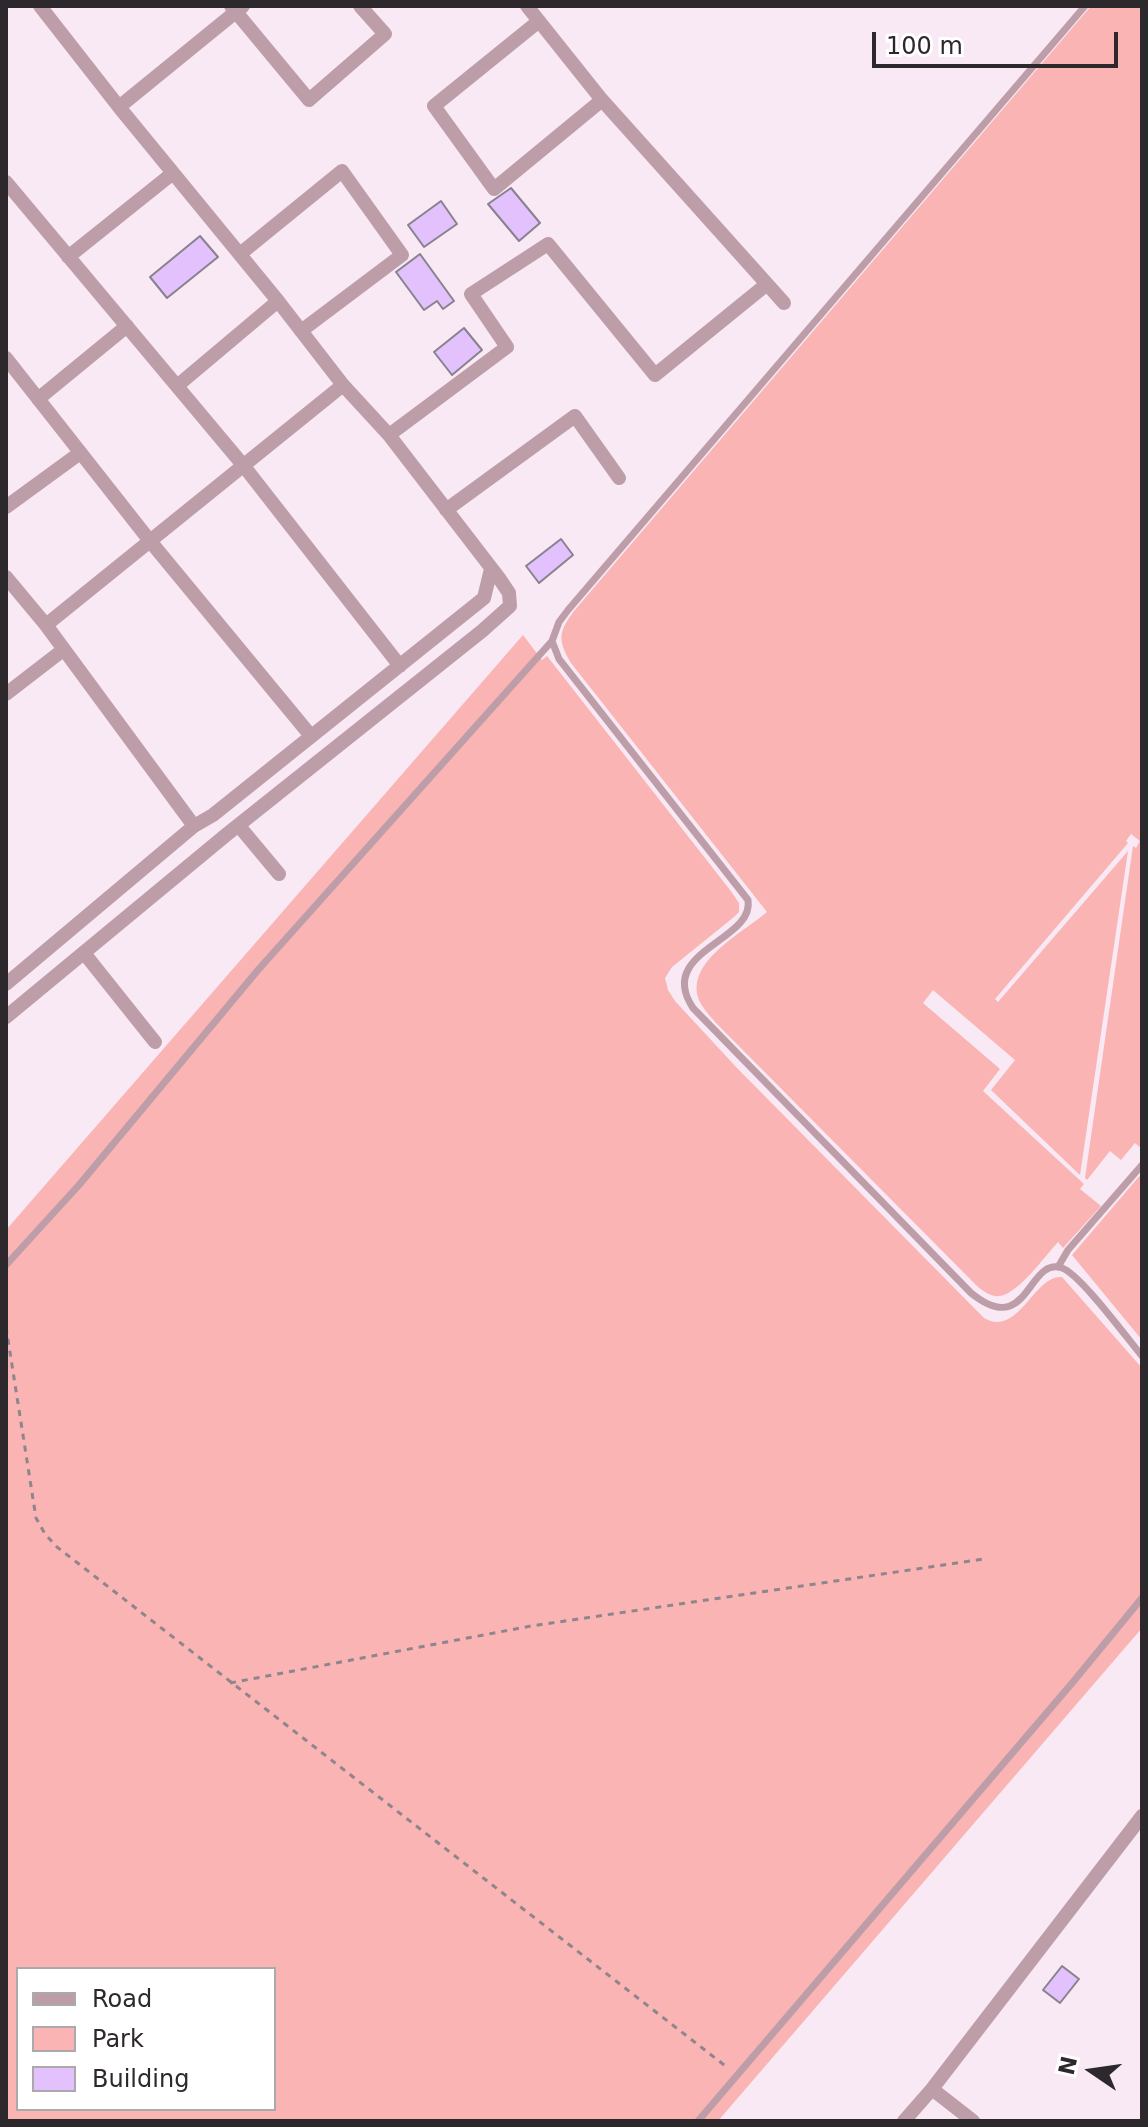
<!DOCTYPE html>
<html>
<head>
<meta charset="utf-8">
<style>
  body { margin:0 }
  #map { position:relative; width:1148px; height:2127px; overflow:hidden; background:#f8e9f5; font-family:"DejaVu Sans",sans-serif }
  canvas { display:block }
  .frame { position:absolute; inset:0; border:8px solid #2d282c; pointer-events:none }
  .legend { position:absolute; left:16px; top:1967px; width:260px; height:144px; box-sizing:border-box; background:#fff; border:2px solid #aba9ab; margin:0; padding:10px 14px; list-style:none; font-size:24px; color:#2d282c }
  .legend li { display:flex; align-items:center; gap:16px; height:40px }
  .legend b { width:40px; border:2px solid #aba9ab }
  .north { position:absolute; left:1052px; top:2031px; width:80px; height:80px; -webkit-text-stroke:6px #fff; paint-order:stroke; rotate:283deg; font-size:22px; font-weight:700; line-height:32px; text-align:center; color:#2d282c }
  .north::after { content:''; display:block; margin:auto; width:28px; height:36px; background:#2d282c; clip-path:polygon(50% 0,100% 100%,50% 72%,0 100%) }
  .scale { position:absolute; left:872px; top:32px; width:246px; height:36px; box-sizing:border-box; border:4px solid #2d282c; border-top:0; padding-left:10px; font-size:24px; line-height:28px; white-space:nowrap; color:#2d282c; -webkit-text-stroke:6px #fff; paint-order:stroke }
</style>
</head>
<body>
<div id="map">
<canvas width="1148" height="2127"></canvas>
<div class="frame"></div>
<ul class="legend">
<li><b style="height:10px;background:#bd9ea8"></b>Road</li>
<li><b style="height:22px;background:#fab4b3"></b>Park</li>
<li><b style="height:22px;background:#e2c1fc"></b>Building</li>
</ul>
<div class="north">N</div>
<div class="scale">100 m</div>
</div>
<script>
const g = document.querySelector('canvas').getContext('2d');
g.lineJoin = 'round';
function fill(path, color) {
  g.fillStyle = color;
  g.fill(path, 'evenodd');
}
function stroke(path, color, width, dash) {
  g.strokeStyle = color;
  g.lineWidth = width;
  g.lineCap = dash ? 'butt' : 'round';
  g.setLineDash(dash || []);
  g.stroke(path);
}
fill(new Path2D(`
  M 1091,6 L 1142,6 L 1142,1149 L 1135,1143 L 1121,1160 L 1110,1151 L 1087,1180 L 1085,1178 L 1133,846 L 1136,848 L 1140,841 L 1131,834 L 1126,841 L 1128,843 L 995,999 L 998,1002 L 1128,851 L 1080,1175 L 991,1090 L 1015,1060 L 933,990 L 923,1003 L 1000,1069 L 983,1091 L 1084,1184 L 1080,1189 L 1101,1206 L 1063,1248 L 1058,1242 C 1045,1256 1019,1293 1000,1296 C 991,1297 984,1292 977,1286 L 717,1024 C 712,1018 705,1011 701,1004 C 680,964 743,933 767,912 L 571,663 C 557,639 559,632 574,611 Z
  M 523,635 L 542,660 L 547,656 L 730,890 L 739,903 L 739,912 L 734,917 L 672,967 L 665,978 L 668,990 L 675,1001 L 737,1068 L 984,1318 C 1019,1338 1034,1274 1062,1277 L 1142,1368 L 1142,1628 L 718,2121 L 6,2121 L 6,1230 ZM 18,1969 L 274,1969 L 274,2109 L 18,2109 Z
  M 1142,1173 L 1142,1340 L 1072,1255 Z`), '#fab4b3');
const building = new Path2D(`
  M 511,188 L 540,223 L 519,241 L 488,204 Z
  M 441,201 L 457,224 L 424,247 L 408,225 Z
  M 200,236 L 218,257 L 167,298 L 150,277 Z
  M 420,254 L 454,301 L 443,309 L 437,301 L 424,310 L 396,272 Z
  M 464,328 L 482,350 L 452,375 L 434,352 Z
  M 561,539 L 573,555 L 539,583 L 526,566 Z
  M 1062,1966 L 1079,1979 L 1060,2003 L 1043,1990 Z`);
fill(building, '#e2c1fc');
stroke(building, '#88818e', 2);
stroke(new Path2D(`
  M 6,1327 L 36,1518 L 45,1534 L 57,1547 L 728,2068
  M 230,1683 L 531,1626 L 984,1559`), '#8f858d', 3, [6, 6]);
stroke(new Path2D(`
  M 1085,6 L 568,610 L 559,622 L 552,641 L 559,659 L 748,900 C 755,941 655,951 693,1008 L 971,1293 C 1029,1340 1027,1256 1062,1268 C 1080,1274 1127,1338 1142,1356
  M 6,1265 L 79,1185 L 258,970 L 552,641
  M 1058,1267 L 1068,1250 L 1142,1165
  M 698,2121 L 1073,1682 L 1142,1598`), '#bd9ea8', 7);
stroke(new Path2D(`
  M 231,6 L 309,100 L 385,34 L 360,6
  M 527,6 L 602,100 L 784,303
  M 539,21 L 434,106 L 494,189 L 602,100
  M 119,107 L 243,6
  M 6,182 L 243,465 L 400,666
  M 240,254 L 342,171 L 402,255 L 301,331
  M 68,257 L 173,173
  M 6,358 L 150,541 L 311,736
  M 177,386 L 278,301
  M 38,399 L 127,326
  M 389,435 L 507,347 L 471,294 L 548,244 L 655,375 L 767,284
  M 6,507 L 80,453
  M 446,510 L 575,416 L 619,478
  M 6,577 L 46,625 L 194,826
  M 46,625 L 343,385
  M 6,694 L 63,650
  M 239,826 L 279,874
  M 84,953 L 155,1042
  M 6,984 L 194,826 L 213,815 L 484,598 L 491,569
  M 6,1017 L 226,835 L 482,631 L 510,606 L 509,593 L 499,578 L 389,435 L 343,385 L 278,301 L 119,107 L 40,6
  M 932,2089 L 973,2121
  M 904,2121 L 932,2089 L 1142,1816`), '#bd9ea8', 14);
</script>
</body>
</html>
